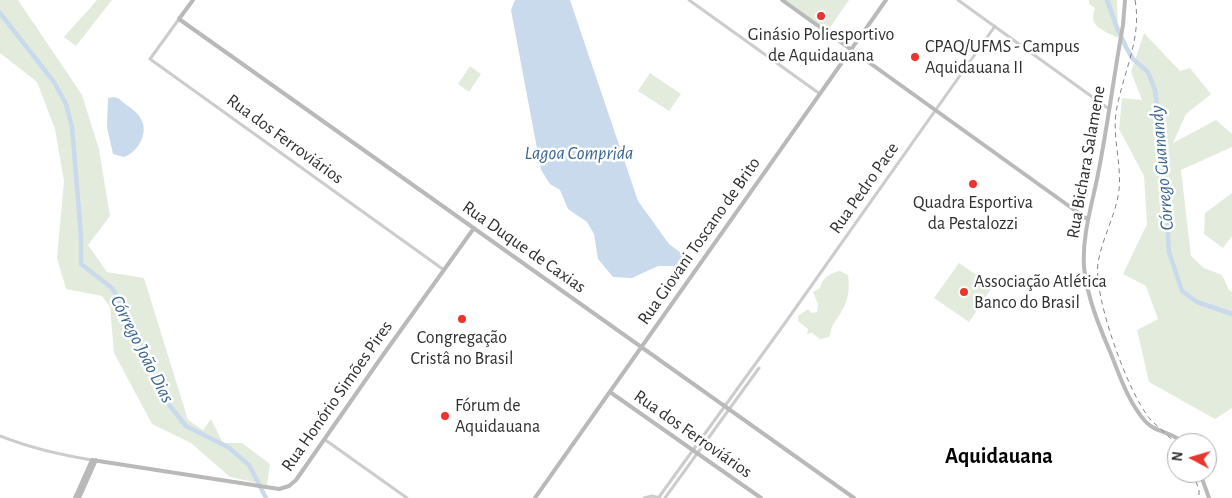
<!DOCTYPE html>
<html>
<head>
<meta charset="utf-8">
<style>
  body { margin:0 }
  #map { position:relative; width:1232px; height:498px; overflow:hidden; background:#fff; font-family:"Alegreya Sans",sans-serif }
  canvas { display:block }
  .north { position:absolute; left:1167px; top:433px; width:50px; height:50px; box-sizing:border-box; background:#fff; border:1px solid #acacac; border-radius:50%; rotate:276deg; font-size:14px; font-weight:700; line-height:20px; text-align:center; color:#2f2f2f }
  .north::after { content:''; display:block; margin:auto; width:18px; height:22px; background:#e9352d; clip-path:polygon(50% 0,100% 100%,50% 72%,0 100%) }
</style>
</head>
<body>
<div id="map">
<canvas width="1232" height="498"></canvas>
<div class="north">N</div>
</div>
<script>
const g = document.querySelector('canvas').getContext('2d');
g.lineJoin = 'round';
function fill(path, color) {
  g.fillStyle = color;
  g.fill(path, 'evenodd');
}
function stroke(path, color, width, dash) {
  g.strokeStyle = color;
  g.lineWidth = width;
  g.lineCap = dash ? 'butt' : 'round';
  g.setLineDash(dash || []);
  g.stroke(path);
}
function label(font, color, halo, rows, align = 'center') {
  g.font = font + ' "Alegreya Sans",sans-serif';
  g.lineWidth = 5;
  g.setLineDash([]);
  g.textBaseline = 'middle';
  g.strokeStyle = halo;
  g.fillStyle = color;
  for (const [text, x, y, turn = 0] of rows) {
    g.save();
    g.translate(x, y);
    g.rotate((+turn || 0) * Math.PI / 180);
    g.textAlign = isNaN(turn) ? turn : align;
    if (halo) g.strokeText(text, 0, 0);
    g.fillText(text, 0, 0);
    g.restore();
  }
}
fill(new Path2D(`
  M 0,0 L 18,0 L 82,95 L 99,149 L 110,216 L 88,245 L 107,272 L 144,278 L 188,420 L 203,430 L 211,419 L 223,443 L 242,443 L 270,464 L 267,485 L 230,477 L 191,443 L 152,424 L 114,353 L 110,307 L 102,296 L 66,289 L 57,258 L 64,181 L 55,129 L 37,82 L 0,53 Z
  M 97,0 L 112,0 L 76,46 L 64,37 C 75,24 86,13 97,0 Z
  M 782,0 L 849,0 L 827,32 Z
  M 1089,0 L 1117,0 L 1118,38 C 1106,31 1087,28 1095,8 L 1089,4 Z
  M 1144,33 L 1180,71 L 1190,68 L 1211,94 L 1186,114 L 1173,143 L 1216,120 L 1232,134 L 1232,147 L 1181,170 L 1191,256 L 1204,268 L 1222,275 L 1229,290 L 1232,292 L 1232,408 L 1215,419 L 1149,382 L 1137,330 L 1158,319 L 1146,286 L 1123,274 L 1147,224 L 1144,176 L 1119,129 L 1122,98 L 1142,100 L 1131,72 Z
  M 470,66 L 481,74 L 469,92 L 458,84 Z
  M 650,73 L 681,94 L 669,111 L 638,91 Z
  M 1232,193 L 1232,236 L 1223,248 L 1204,234 L 1205,213 Z
  M 959,263 L 993,286 L 969,322 L 934,298 Z
  M 840,271 L 848,275 C 851,295 846,307 834,323 C 831,327 831,333 829,337 L 820,339 L 812,333 L 807,334 L 808,329 L 798,321 L 798,316 L 808,309 L 811,313 L 817,312 L 818,304 L 813,292 L 820,288 C 821,279 831,272 840,271 Z`), '#e3ecdc');
fill(new Path2D(`
  M 515,0 L 570,0 L 638,201 L 669,244 L 689,259 L 688,266 L 658,266 L 632,278 L 613,277 L 598,259 L 594,234 L 587,222 L 568,209 L 560,190 L 550,184 L 541,170 L 511,10 Z
  M 114,97 C 120,98 120,100 124,103 C 130,108 137,111 141,119 C 149,133 138,152 124,157 L 113,154 L 107,127 L 108,98 Z`), '#c8daec');
stroke(new Path2D(`
  M 1107,0 L 1117,28 L 1127,49 L 1133,59 L 1148,72 L 1155,90 L 1163,155 L 1169,252 L 1182,291 L 1197,302 L 1232,314
  M 0,13 L 54,82 L 66,104 L 72,127 L 81,235 L 81,264 L 112,288 L 126,310 L 170,406 L 186,426 L 228,447 L 249,465 L 266,498`), '#c8daec', 4.5);
stroke(new Path2D(`
  M 689,0 L 820,94
  M 958,0 L 1109,109
  M 179,19 L 150,59 L 444,270
  M 0,436 C 30,448 60,455 92,460
  M 324,439 L 407,498
  M 659,497 L 785,323 L 995,26
  M 644,498 L 652,496 L 660,498
  M 665,498 L 759,368`), '#ccc', 3);
stroke(new Path2D(`
  M 193,0 L 179,19 L 854,498
  M 782,0 L 1087,219
  M 1125,0 L 1123,25 C 1114,74 1108,124 1098,174 C 1092,205 1082,235 1084,267 C 1087,297 1099,326 1111,354 C 1120,377 1128,401 1145,421 C 1155,433 1172,431 1183,443
  M 610,392 L 761,498
  M 1200,473 L 1209,498
  M 75,498 L 92,460 L 279,489 L 289,486 L 296,480 L 383,355 L 474,228
  M 79,498 L 96,460
  M 535,498 L 886,0`), '#b9b9b9', 4);
stroke(new Path2D(`
  M 1135,0 C 1142,37 1124,71 1117,107 C 1111,134 1122,163 1119,190 C 1116,215 1102,238 1098,263 C 1093,296 1128,393 1150,419 C 1159,428 1169,436 1177,445
  M 1193,473 L 1199,490 L 1199,498`), '#848484', 1, [5, 4]);
for (const [x, y, r, color] of [
  [821,16,5,"#e9352d"],
  [915,57,5,"#e9352d"],
  [973,184,5,"#e9352d"],
  [964,292,5,"#e9352d"],
  [462,319,5,"#e9352d"],
  [445,416,5,"#e9352d"]
]) {
  const dot = new Path2D();
  dot.arc(x, y, r, 0, 2 * Math.PI);
  g.fillStyle = color;
  g.fill(dot);
  stroke(dot, '#fff', 2);
}
label('18px', '#2f2f2f', '#fff', [
  ["Ginásio Poliesportivo",821,35],
  ["de Aquidauana",821,56],
  ["CPAQ/UFMS - Campus",925,47,"left"],
  ["Aquidauana II",925,68,"left"],
  ["Quadra Esportiva",973,203],
  ["da Pestalozzi",973,224],
  ["Associação Atlética",974,282,"left"],
  ["Banco do Brasil",974,303,"left"],
  ["Congregação",462,338],
  ["Cristâ no Brasil",462,359],
  ["Fórum de",455,406,"left"],
  ["Aquidauana",455,427,"left"]
]);
label('18px', '#2f2f2f', '#fff', [
  ["Rua dos Ferroviários",285,139,36],
  ["Rua Bichara Salamene",1086,162,-80],
  ["Rua Pedro Pace",864,188,-55],
  ["Rua Giovani Toscano de Brito",699,241,-55],
  ["Rua Duque de Caxias",524,247,35],
  ["Rua Honório Simões Pires",337,396,-55],
  ["Rua dos Ferroviários",693,434,35]
]);
label('italic 19px', '#3a6693', '#fff', [
  ["Lagoa Comprida",579,153],
  ["Córrego Guanandy",1162,168,-95],
  ["Córrego João Dias",142,349,63]
]);
label('bold 22px', '#000', '#fff', [
  ["Aquidauana",999,456]
]);
</script>
</body>
</html>
